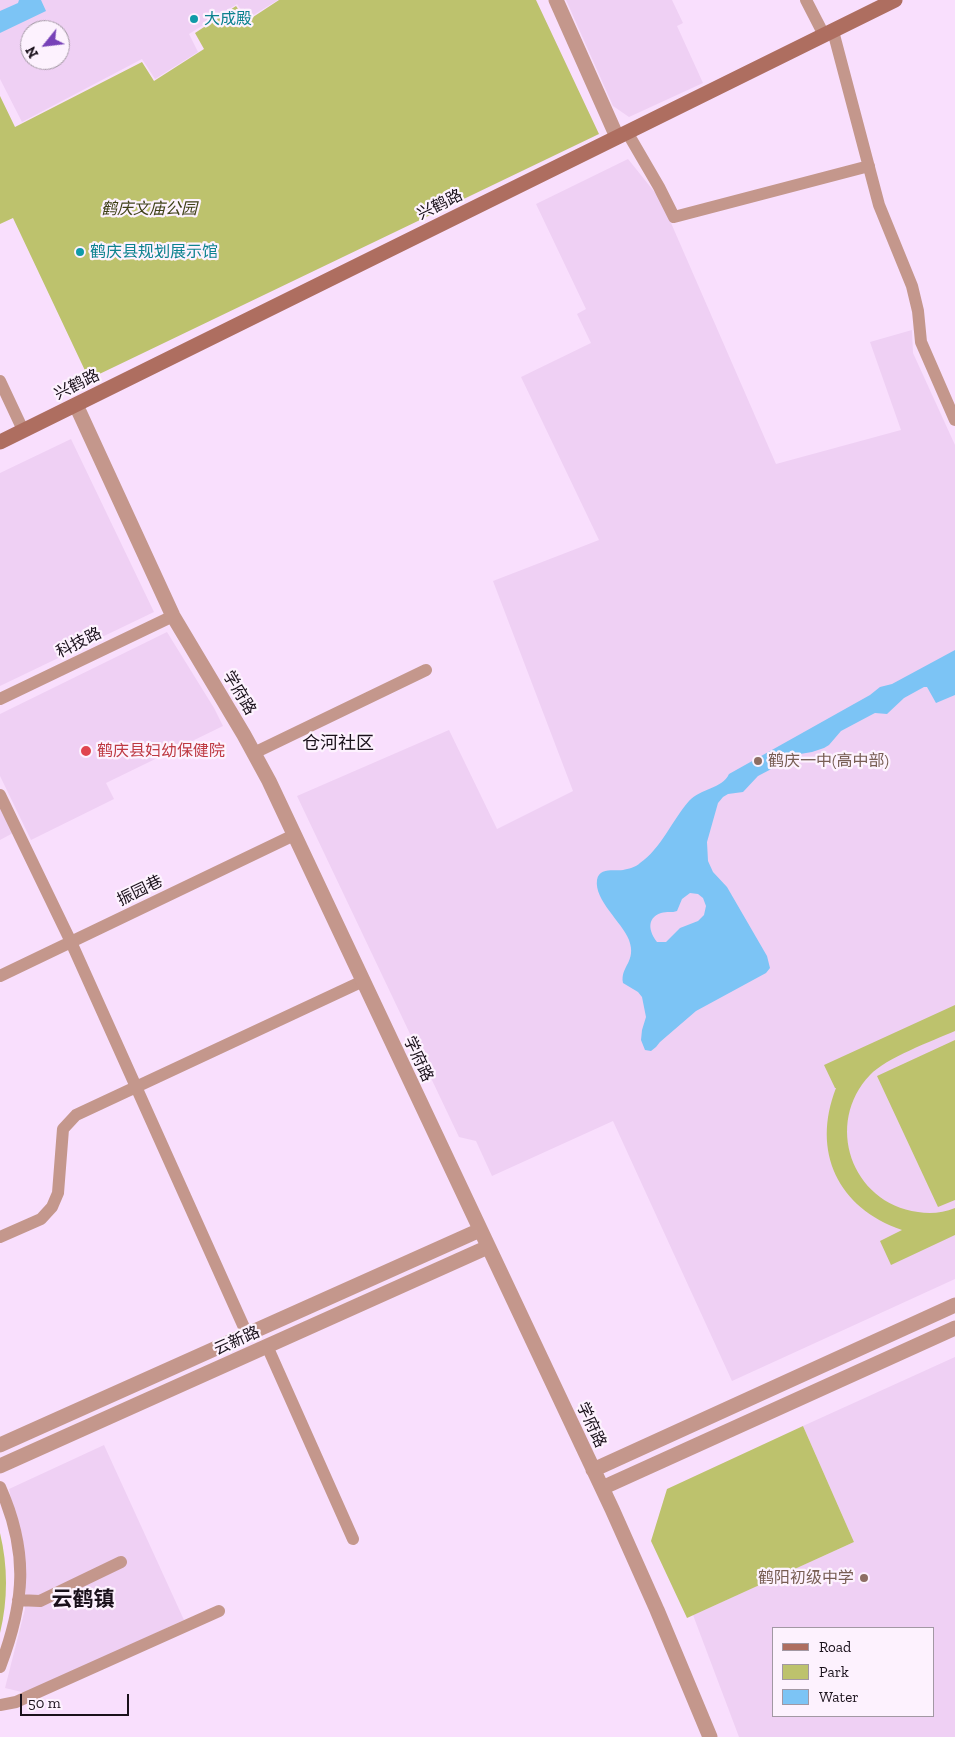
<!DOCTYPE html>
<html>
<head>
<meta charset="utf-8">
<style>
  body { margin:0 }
  #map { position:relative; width:955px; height:1737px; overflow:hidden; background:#f9dffd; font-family:"Zilla Slab",serif }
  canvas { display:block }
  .legend { position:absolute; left:772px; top:1627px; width:162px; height:90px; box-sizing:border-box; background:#fdf2fe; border:1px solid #a298a3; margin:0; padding:6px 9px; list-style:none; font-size:15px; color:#1a111b }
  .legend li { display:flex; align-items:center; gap:10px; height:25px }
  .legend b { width:25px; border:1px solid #a298a3 }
  .north { position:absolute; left:20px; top:20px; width:50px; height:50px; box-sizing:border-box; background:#fdf2fe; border:1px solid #a298a3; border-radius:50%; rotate:241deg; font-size:14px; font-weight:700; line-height:20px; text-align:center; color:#1a111b }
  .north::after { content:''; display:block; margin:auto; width:18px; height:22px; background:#7741b8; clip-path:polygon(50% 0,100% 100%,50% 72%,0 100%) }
  .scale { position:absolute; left:20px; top:1694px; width:109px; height:22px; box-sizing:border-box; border:2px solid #1a111b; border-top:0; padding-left:6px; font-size:15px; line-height:18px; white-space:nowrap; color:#1a111b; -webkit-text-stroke:4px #fdf2fe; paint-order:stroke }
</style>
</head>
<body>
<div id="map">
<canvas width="955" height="1737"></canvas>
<ul class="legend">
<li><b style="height:6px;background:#ae6e60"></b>Road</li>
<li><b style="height:14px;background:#bdc26d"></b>Park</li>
<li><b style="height:14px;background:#7cc4f5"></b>Water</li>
</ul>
<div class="north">N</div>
<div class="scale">50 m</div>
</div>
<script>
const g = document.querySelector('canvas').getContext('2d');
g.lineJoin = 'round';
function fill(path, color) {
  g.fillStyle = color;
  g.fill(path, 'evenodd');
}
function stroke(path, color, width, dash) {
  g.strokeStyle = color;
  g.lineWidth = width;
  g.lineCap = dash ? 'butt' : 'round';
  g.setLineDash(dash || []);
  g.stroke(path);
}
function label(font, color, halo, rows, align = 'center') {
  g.font = font + ' "Zilla Slab","Noto Sans SC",serif';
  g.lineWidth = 4.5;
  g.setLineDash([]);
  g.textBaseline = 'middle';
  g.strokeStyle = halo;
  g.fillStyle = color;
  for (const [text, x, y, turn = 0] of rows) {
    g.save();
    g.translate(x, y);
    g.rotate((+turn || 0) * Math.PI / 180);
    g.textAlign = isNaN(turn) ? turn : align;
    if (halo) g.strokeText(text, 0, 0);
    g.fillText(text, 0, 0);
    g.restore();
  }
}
fill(new Path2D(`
  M 0,0 L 278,0 L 247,19 L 237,4 L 189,34 L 198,52 L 155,79 L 142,59 L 22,122 L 0,79 ZM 30,30 L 60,30 L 60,60 L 30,60 Z
  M 566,0 L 672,0 L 683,23 L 677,26 L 703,83 L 629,117 L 613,106 Z
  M 628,159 L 661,200 L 776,464 L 901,430 L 870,342 L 912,330 L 913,353 L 955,445 L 955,1279 L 732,1381 L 613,1121 L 492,1176 L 476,1141 L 459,1137 L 297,796 L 449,730 L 497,829 L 573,791 L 493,581 L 599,540 L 521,377 L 591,343 L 577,314 L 586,309 L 536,204 Z
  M 71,439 L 154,612 L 0,686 L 0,473 Z
  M 167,632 L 214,708 L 223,726 L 106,783 L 114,799 L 31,840 L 0,776 L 0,714 Z
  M 0,806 L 13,833 L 0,840 Z
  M 955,1357 L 955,1737 L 739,1737 L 693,1615 L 854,1542 L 803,1426 ZM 774,1628 L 934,1628 L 934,1716 L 774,1716 Z
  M 104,1445 L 184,1620 L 26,1693 L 5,1688 L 25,1609 L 26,1568 L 9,1489 Z`), '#efd0f4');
fill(new Path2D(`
  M 279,0 L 536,0 L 599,134 L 89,379 L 13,218 L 0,224 L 0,96 L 15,127 L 142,62 L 154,81 L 204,49 L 195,33 L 236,6 L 247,21 Z
  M 955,1005 L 955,1031 C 932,1041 886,1058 870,1075 C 824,1123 851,1203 918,1212 C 930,1214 943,1213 955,1208 L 955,1235 L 891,1265 L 880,1241 L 902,1230 C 838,1208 811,1152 836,1088 L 835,1088 L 824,1065 Z
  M 955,1040 L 955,1200 L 938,1207 L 877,1076 Z
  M 803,1426 L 854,1542 L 687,1618 L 651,1541 L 667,1489 Z
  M 0,1533 C 8,1566 8,1600 0,1633 Z`), '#bdc26d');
fill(new Path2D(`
  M 19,0 L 41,0 L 46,11 L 0,33 L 0,11 L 18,3 Z
  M 955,650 L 955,695 L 936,703 L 927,687 L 924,687 L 904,698 L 887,714 L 875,713 L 873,714 L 841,731 L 829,745 L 824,748 L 812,752 L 800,754 L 758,776 L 743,792 L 728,794 L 723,797 L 718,803 L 707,842 L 708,861 L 713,872 L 727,887 L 767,956 L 770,968 L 766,973 L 696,1011 L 660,1042 L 656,1047 L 651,1051 L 645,1050 L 641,1040 L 642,1030 L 646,1017 L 642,997 L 638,992 L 623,983 C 620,966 637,962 629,940 C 622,922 594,900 597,880 C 599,867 614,871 623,870 C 628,869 636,867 640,863 C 660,850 673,819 689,801 C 701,788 722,789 729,774 L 870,695 L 880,687 L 892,684 ZM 690,893 L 698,894 L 703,898 L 706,906 L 704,915 L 698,921 L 680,928 L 666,942 L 657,942 C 649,932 646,918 661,913 C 667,911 672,913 677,911 L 682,899 Z`), '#7cc4f5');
stroke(new Path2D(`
  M 806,0 L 824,35
  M 833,31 L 879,205 L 912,286 L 918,311 L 921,342 L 955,420
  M 627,132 L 659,187 L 674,217 L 869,166
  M 0,381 L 23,430
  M 0,699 L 173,616
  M 254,753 L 426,670
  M 0,795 L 71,942 L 247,1334
  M 0,976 L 294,835
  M 0,1237 L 41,1219 L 52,1207 L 58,1193 L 63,1129 L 76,1115 L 363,981
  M 267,1346 L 353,1539
  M 0,1487 C 29,1552 25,1602 0,1667
  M 18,1600 L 40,1601 L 121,1562
  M 0,1705 L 16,1702 L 219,1611`), '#c4978c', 12);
stroke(new Path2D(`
  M 556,0 L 617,137
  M 76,405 L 173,616 L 244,735 L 269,781 L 612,1509 L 657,1610 L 710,1737
  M 0,1445 L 480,1230
  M 0,1466 L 488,1247
  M 593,1470 L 955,1305
  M 602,1488 L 955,1328`), '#c4978c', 15);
stroke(new Path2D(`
  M 0,442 L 895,0`), '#ae6e60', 15);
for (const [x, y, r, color] of [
  [194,19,5,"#0f9aa8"],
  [80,252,5,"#0f9aa8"],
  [86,751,6,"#e0444e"],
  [758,761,5,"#8d6e63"],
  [864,1578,5,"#8d6e63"]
]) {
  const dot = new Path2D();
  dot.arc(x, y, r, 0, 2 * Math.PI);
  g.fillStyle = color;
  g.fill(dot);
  stroke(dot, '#fdf2fe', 2);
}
label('16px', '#0d838f', '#fdf2fe', [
  ["大成殿",204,19],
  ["鹤庆县规划展示馆",90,252]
], 'left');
label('16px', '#1a111b', '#fdf2fe', [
  ["兴鹤路",440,205,-26],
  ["兴鹤路",77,385,-26],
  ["科技路",79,643,-26],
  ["学府路",239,693,59],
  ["振园巷",140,891,-26],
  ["学府路",418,1059,65],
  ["云新路",237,1341,-24],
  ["学府路",591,1425,65]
]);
label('italic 16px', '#3e4016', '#fdf2fe', [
  ["鹤庆文庙公园",149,209]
]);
label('16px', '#be3a42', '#fdf2fe', [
  ["鹤庆县妇幼保健院",97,751]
], 'left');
label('16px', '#785e54', '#fdf2fe', [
  ["鹤庆一中(高中部)",768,761],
  ["鹤阳初级中学",854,1578,"right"]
], 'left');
label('18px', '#1a111b', '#fdf2fe', [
  ["仓河社区",338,744]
]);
label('bold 21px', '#1a111b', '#fdf2fe', [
  ["云鹤镇",83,1600]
]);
</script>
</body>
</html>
